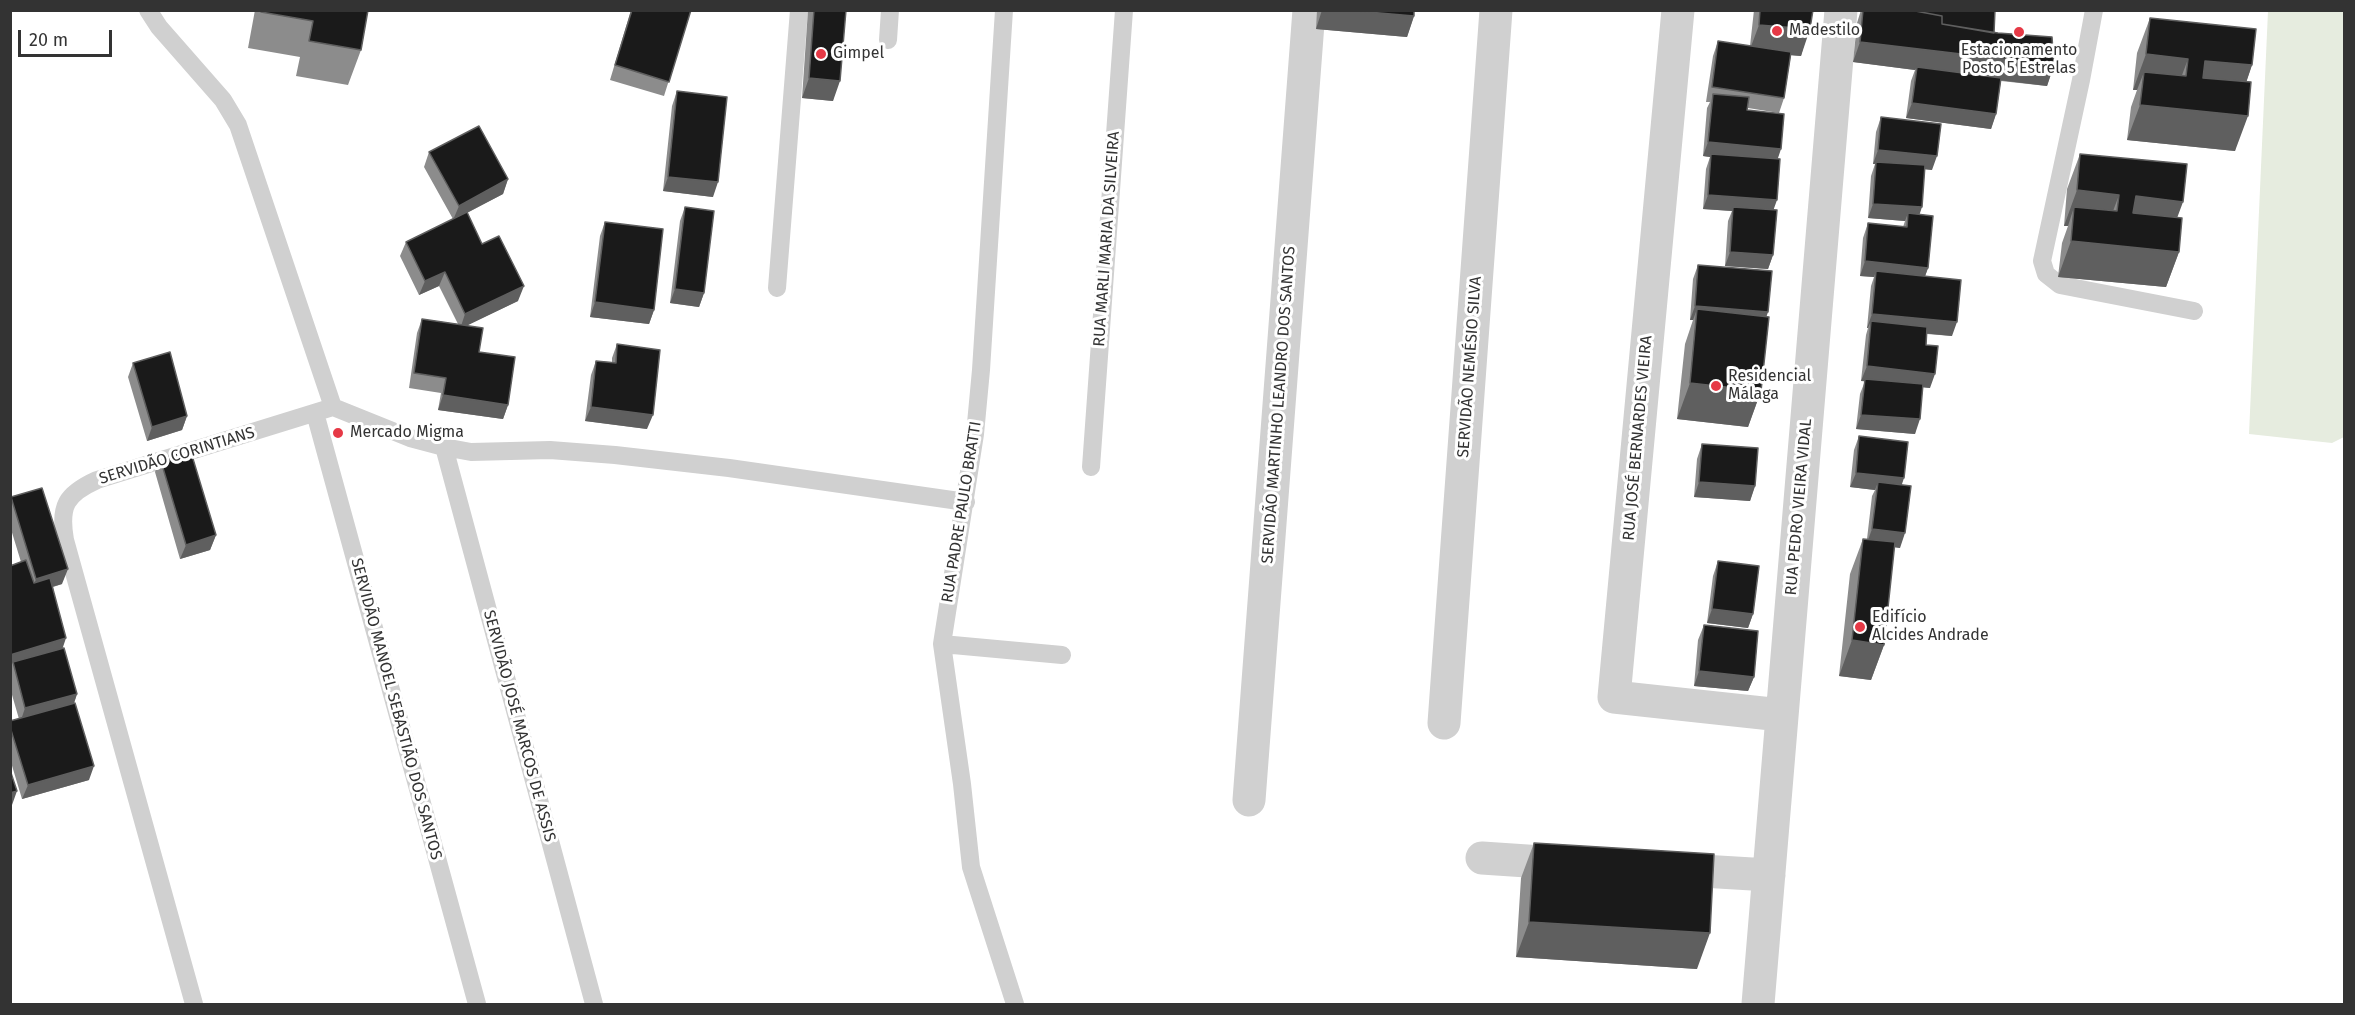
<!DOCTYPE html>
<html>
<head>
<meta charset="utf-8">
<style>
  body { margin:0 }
  #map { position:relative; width:2355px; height:1015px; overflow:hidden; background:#fff; font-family:"Fira Sans",sans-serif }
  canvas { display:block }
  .frame { position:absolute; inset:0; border:12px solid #333; pointer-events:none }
  .scale { position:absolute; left:18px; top:30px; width:94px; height:27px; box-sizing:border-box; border:3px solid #333; border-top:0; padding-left:8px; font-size:18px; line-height:21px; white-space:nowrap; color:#333; -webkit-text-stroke:4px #fff; paint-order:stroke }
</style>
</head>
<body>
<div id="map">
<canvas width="2355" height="1015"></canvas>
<div class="frame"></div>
<div class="scale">20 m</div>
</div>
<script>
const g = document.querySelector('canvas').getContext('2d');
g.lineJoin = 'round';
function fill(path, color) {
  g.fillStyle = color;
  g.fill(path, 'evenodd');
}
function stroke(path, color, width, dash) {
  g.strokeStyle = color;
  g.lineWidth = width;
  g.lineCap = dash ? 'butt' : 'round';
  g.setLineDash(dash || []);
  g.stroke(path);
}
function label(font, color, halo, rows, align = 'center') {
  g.font = font + ' "Fira Sans",sans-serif';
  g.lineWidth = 6;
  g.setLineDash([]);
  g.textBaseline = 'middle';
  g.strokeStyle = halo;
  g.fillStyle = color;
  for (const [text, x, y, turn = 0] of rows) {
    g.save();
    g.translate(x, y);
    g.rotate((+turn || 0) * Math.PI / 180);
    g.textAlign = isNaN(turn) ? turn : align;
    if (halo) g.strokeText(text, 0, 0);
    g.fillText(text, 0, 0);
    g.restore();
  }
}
fill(new Path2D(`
  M 2268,11 L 2344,11 L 2344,437 L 2332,443 L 2249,434 Z`), '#e6ecdf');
stroke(new Path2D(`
  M 148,10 L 159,27 L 223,100 L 238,125 L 333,407 L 97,480 C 66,494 59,506 65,540 L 194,1004
  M 1004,10 L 981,370 L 975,434 L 942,644 L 962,784 L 971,867 L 1015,1004
  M 2094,10 L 2081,80 L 2042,261 L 2046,274 L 2060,285 L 2194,311
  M 888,40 L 890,10
  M 777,288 L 799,10
  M 333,407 L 410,438 L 444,447 L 471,452 L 550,450 L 615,455 L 729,468 L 966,502
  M 315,413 L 477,1004
  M 444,447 L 594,1004
  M 1091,467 L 1124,10
  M 942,644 L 1062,655`), '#d0d0d0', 18);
stroke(new Path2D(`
  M 1678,10 L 1614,697 L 1781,715
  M 1444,723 L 1496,10
  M 1249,800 L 1309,10
  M 1482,858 L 1572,864
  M 1668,869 L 1769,875
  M 1758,1004 L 1841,10`), '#d0d0d0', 33);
fill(new Path2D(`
  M 255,10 L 368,10 L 361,50 L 348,85 L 296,76 L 300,57 L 248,48 Z
  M 631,10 L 691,10 L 664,96 L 610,80 Z
  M 808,10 L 846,10 L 833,101 L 802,98 Z
  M 1317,10 L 1414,10 L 1414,16 L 1407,37 L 1316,29 Z
  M 1754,10 L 1813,10 L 1801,56 L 1791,55 L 1784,98 L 1779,113 L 1748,108 L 1747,110 L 1777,159 L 1773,209 L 1773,255 L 1768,269 L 1725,266 L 1728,221 L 1732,211 L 1703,209 L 1706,169 L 1710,157 L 1703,156 L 1707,108 L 1710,102 L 1706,102 L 1713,56 L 1718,41 L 1750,46 Z
  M 1861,10 L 1995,10 L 1994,33 L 2054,65 L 2047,86 L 2001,81 L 1996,114 L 1991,129 L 1906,118 L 1911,81 L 1915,70 L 1853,62 L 1857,23 Z
  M 2150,18 L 2252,65 L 2246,82 L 2235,151 L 2127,140 L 2131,107 L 2137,90 L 2133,90 L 2137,53 Z
  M 677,91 L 713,197 L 663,191 L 672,106 Z
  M 1881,117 L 1932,170 L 1924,169 L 1919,214 L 1928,268 L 1925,276 L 1952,336 L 1927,334 L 1926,345 L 1930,388 L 1922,387 L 1915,434 L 1856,429 L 1860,394 L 1865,381 L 1861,381 L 1866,335 L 1868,328 L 1867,328 L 1871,286 L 1874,277 L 1860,276 L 1863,238 L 1868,223 L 1903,227 L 1905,221 L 1868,218 L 1871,176 L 1875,164 L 1873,164 L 1876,132 Z
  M 429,152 L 508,179 L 503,194 L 467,213 L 482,244 L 518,301 L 467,325 L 479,352 L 508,405 L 503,419 L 438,410 L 441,393 L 409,388 L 417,333 L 422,319 L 458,324 L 439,286 L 419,295 L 400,256 L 406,242 L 453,219 L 424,167 Z
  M 2080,154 L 2177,218 L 2179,252 L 2166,287 L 2058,277 L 2062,243 L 2068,226 L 2064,226 L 2067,189 Z
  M 685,207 L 704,293 L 699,307 L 670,303 L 680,221 Z
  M 605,222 L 654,310 L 649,324 L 590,317 L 600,236 Z
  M 1698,265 L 1767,317 L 1761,391 L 1748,427 L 1677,419 L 1685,344 L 1693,320 L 1690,320 L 1693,279 Z
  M 617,344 L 647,429 L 585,421 L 591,375 L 596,361 L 612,362 L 612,358 Z
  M 133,363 L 187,416 L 182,430 L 147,441 L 128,377 Z
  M 1859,436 L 1901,485 L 1900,548 L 1894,547 L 1884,645 L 1871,680 L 1839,676 L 1850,574 L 1863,539 L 1867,539 L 1872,496 L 1875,490 L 1850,487 L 1854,450 Z
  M 1702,444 L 1755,486 L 1750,501 L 1694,497 L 1697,459 Z
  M 160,458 L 216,535 L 210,550 L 180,559 L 155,472 Z
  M 11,497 L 62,584 L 53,587 L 62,649 L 77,694 L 74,703 L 89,780 L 22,799 L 10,759 L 10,721 L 19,719 L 10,688 L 10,566 L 21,562 L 10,526 Z
  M 1718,561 L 1753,614 L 1748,628 L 1707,623 L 1713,576 Z
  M 1704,625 L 1754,677 L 1748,691 L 1694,686 L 1698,640 Z
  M 1534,843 L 1697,969 L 1516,957 L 1521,878 Z`), '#8c8c8c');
fill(new Path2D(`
  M 1322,10 L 1345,10 L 1414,16 L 1407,37 L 1316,29 Z
  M 1759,25 L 1810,29 L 1801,56 L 1749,52 Z
  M 1860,42 L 2054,65 L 2047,86 L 1916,70 L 1917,67 L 1915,70 L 1853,62 Z
  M 2146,54 L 2188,59 L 2175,94 L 2144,72 L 2137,90 L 2133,90 Z
  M 2205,61 L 2252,65 L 2240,101 L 2192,96 Z
  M 809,78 L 840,81 L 833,101 L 802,98 Z
  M 1912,103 L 1996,114 L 1991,129 L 1906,118 Z
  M 2140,105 L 2248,116 L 2235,151 L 2127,140 Z
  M 1708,142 L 1781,149 L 1776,164 L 1711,154 L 1710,157 L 1703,156 Z
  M 1878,150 L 1937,156 L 1932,170 L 1876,164 L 1876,162 L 1875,164 L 1873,164 Z
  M 668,177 L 718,182 L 713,197 L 663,191 Z
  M 508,179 L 503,194 L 453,220 L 459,206 Z
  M 2077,190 L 2119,195 L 2106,230 L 2074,207 L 2068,226 L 2064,226 Z
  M 1708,195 L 1777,200 L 1772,214 L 1733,207 L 1732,211 L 1703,209 Z
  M 2136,196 L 2183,202 L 2170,237 L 2123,232 Z
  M 1873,204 L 1922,207 L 1917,222 L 1908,213 L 1905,221 L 1868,218 Z
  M 2071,241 L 2179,252 L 2166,287 L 2058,277 Z
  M 1730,252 L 1773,255 L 1768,269 L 1725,266 Z
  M 1865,261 L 1928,268 L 1923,282 L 1876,271 L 1874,277 L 1860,276 Z
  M 445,272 L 439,286 L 419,295 L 425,281 Z
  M 524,286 L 518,301 L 460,329 L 465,314 Z
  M 675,289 L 704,293 L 699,307 L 670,303 Z
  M 595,302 L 654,310 L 649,324 L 590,317 Z
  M 1695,306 L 1768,312 L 1763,327 L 1697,309 L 1693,320 L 1690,320 Z
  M 1872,314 L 1957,322 L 1952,336 L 1870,328 L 1871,321 L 1868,328 L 1867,328 Z
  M 1867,366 L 1935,374 L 1930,388 L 1861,381 Z
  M 1690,383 L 1761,391 L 1748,427 L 1677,419 Z
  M 443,395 L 508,405 L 503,419 L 438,410 Z
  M 591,407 L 653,415 L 647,429 L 585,421 Z
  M 1861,415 L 1920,419 L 1915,434 L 1856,429 Z
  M 187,416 L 182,430 L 147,441 L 152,427 Z
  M 1856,473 L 1904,478 L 1899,493 L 1878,482 L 1875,490 L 1850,487 Z
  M 1699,482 L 1755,486 L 1750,501 L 1694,497 Z
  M 1872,529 L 1905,533 L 1900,548 L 1867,543 Z
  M 216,535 L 210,550 L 180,559 L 186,545 Z
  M 68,569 L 62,584 L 31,593 L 36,579 Z
  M 1712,609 L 1753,614 L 1748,628 L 1707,623 Z
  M 66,638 L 61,653 L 13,662 L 10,668 L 10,655 Z
  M 1852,640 L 1884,645 L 1871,680 L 1839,676 Z
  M 1699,671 L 1754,677 L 1748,691 L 1694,686 Z
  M 77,694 L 72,709 L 20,723 L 25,708 Z
  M 94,766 L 89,780 L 22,799 L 28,785 Z
  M 17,791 L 12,805 L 10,805 L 10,793 Z
  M 1529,922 L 1710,933 L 1697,969 L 1516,957 Z`), '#5f5f5f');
const building = new Path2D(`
  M 261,10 L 368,10 L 361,50 L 309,41 L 313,21 L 261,12 Z
  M 632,10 L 691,10 L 669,82 L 615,65 Z
  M 814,10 L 846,10 L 840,81 L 809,78 Z
  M 1345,10 L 1414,10 L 1414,16 Z
  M 1760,10 L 1813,10 L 1810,29 L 1759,25 Z
  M 1863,10 L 1910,10 L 1942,16 L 1942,24 L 1998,33 L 2052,37 L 2054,65 L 1860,42 Z
  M 1910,10 L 1995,10 L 1994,33 L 1942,24 L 1942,16 Z
  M 2150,18 L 2256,29 L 2252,65 L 2205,61 L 2203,78 L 2251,82 L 2248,116 L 2140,105 L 2144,72 L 2186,76 L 2188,59 L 2146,54 Z
  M 1718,41 L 1791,52 L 1784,98 L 1712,87 Z
  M 1917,67 L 2001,78 L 1996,114 L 1912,103 Z
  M 677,91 L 727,97 L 718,182 L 668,177 Z
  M 1713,94 L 1749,97 L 1747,110 L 1784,114 L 1781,149 L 1708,142 Z
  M 1881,117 L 1941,124 L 1937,156 L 1878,150 Z
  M 479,126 L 508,179 L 459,206 L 429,152 Z
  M 1711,154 L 1780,159 L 1777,200 L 1708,195 Z
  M 2080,154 L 2187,164 L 2183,202 L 2136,196 L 2133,213 L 2182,218 L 2179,252 L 2071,241 L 2074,207 L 2117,211 L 2119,195 L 2077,190 Z
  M 1876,162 L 1925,165 L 1922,207 L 1873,204 Z
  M 685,207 L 714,211 L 704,293 L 675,289 Z
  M 1733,207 L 1777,210 L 1773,255 L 1730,252 Z
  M 467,212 L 482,244 L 499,236 L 524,286 L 465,314 L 445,272 L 425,281 L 406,242 Z
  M 1908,213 L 1933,216 L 1928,268 L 1865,261 L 1868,223 L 1907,227 Z
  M 605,222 L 663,229 L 654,310 L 595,302 Z
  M 1698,265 L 1772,271 L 1768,312 L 1695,306 Z
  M 1876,271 L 1961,280 L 1957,322 L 1872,314 Z
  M 1697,309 L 1769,317 L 1761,391 L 1690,383 Z
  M 422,319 L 483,328 L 479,352 L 515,357 L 508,405 L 443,395 L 446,378 L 414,373 Z
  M 1871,321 L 1927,327 L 1926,345 L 1938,346 L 1935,374 L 1867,366 Z
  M 617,344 L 660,350 L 653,415 L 591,407 L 596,361 L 616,363 Z
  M 170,352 L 187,416 L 152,427 L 133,363 Z
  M 1865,379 L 1923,384 L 1920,419 L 1861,415 Z
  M 1859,436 L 1908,442 L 1904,478 L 1856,473 Z
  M 1702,444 L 1758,448 L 1755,486 L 1699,482 Z
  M 190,449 L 216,535 L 186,545 L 160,458 Z
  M 1878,482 L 1911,486 L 1905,533 L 1872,529 Z
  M 42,488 L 68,569 L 36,579 L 11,497 Z
  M 1863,539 L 1895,542 L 1884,645 L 1852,640 Z
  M 26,560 L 34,583 L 50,578 L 66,638 L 10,655 L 10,566 Z
  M 1718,561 L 1759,566 L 1753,614 L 1712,609 Z
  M 1704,625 L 1758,631 L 1754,677 L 1699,671 Z
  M 64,648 L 77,694 L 25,708 L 13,662 Z
  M 75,703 L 94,766 L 28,785 L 10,727 L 10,721 Z
  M 10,770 L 17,791 L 10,793 Z
  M 1534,843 L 1714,854 L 1710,933 L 1529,922 Z`);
fill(building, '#1a1a1a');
stroke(building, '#5f5f5f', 1.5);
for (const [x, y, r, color] of [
  [1777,31,6,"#e63946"],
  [2019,32,6,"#e63946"],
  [821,54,6,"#e63946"],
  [1716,386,6,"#e63946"],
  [338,433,6,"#e63946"],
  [1860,627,6,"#e63946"]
]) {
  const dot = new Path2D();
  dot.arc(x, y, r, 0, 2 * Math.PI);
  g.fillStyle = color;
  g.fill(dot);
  stroke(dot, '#fff', 2);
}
label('16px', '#333', '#fff', [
  ["Madestilo",1789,31],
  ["Estacionamento",2019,51,"center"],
  ["Posto 5 Estrelas",2019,69,"center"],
  ["Gimpel",833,54],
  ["Residencial",1728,377],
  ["Málaga",1728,395],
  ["Mercado Migma",350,433],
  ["Edifício",1872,618],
  ["Alcides Andrade",1872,636]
], 'left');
label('16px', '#333', '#fff', [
  ["RUA MARLI MARIA DA SILVEIRA",1107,239,-86],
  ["SERVIDÃO NEMÉSIO SILVA",1470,367,-86],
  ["SERVIDÃO MARTINHO LEANDRO DOS SANTOS",1279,405,-86],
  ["RUA JOSÉ BERNARDES VIEIRA",1638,438,-85],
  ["SERVIDÃO CORINTIANS",177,456,-17],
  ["RUA PEDRO VIEIRA VIDAL",1799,507,-85],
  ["RUA PADRE PAULO BRATTI",962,512,-81],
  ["SERVIDÃO MANOEL SEBASTIÃO DOS SANTOS",396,709,75],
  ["SERVIDÃO JOSÉ MARCOS DE ASSIS",519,726,75]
]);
</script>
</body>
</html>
